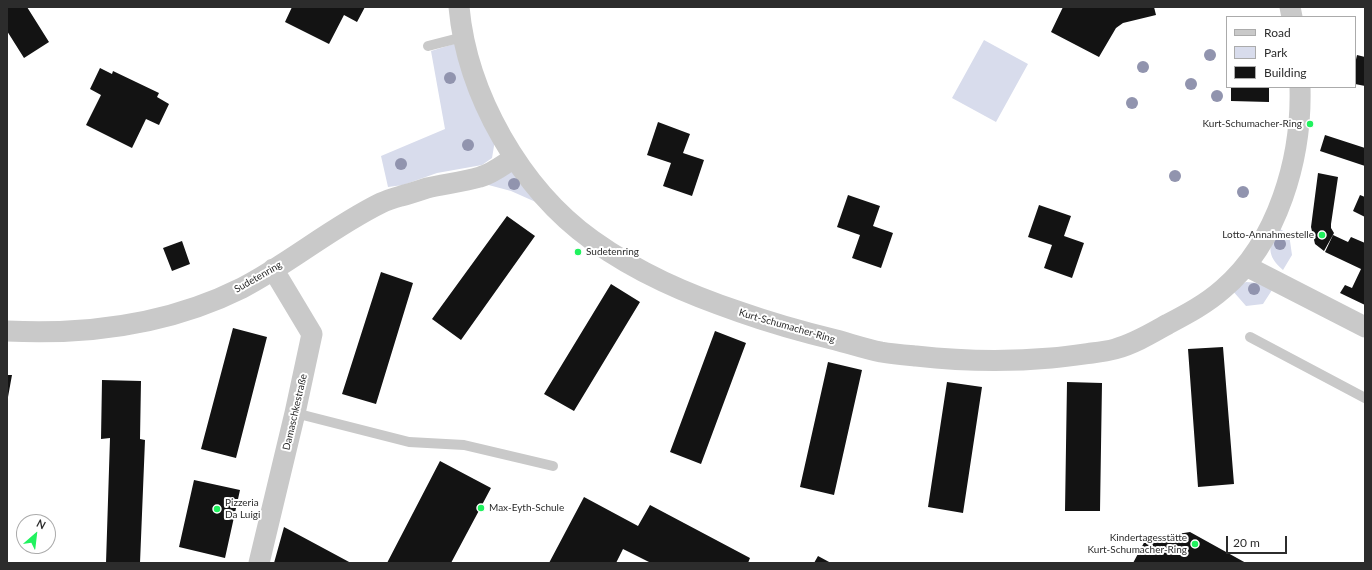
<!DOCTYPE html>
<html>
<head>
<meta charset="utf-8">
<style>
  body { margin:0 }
  #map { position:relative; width:1372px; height:570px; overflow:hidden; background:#fff; font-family:Lato,sans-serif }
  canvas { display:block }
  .frame { position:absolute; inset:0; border:8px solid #2c2c2c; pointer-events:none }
  .legend { position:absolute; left:1226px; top:16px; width:130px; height:72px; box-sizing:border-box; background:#fff; border:1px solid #ababab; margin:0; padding:5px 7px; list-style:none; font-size:12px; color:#2c2c2c }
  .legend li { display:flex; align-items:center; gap:8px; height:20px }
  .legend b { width:20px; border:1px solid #ababab }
  .north { position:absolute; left:16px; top:514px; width:40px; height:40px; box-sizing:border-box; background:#fff; border:1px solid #ababab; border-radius:50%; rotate:28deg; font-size:11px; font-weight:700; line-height:16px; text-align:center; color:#2c2c2c }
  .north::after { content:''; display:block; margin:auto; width:14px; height:18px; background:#20f25e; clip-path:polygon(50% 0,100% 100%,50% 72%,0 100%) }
  .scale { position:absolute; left:1226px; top:536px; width:61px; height:18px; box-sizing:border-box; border:2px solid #2c2c2c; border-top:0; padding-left:5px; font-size:12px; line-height:14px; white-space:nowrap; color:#2c2c2c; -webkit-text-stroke:3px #fff; paint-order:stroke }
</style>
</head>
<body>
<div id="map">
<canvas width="1372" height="570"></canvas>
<div class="frame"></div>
<ul class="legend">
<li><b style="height:5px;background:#c9c9c9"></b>Road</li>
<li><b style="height:11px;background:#d8dcec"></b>Park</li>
<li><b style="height:11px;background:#131313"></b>Building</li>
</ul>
<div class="north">N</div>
<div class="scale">20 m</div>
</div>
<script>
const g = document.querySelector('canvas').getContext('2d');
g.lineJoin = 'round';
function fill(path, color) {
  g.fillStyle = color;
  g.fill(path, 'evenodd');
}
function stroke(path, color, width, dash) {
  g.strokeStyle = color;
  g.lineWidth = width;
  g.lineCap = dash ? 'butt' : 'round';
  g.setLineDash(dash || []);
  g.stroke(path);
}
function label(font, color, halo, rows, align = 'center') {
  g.font = font + ' Lato,sans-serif';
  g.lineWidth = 4;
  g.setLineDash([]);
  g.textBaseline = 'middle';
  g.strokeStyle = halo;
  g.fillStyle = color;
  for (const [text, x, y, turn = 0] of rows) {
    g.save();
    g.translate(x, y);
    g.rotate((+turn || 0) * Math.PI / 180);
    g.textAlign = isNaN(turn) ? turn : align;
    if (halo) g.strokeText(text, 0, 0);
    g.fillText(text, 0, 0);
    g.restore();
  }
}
fill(new Path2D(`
  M 984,40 L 1028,64 L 996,122 L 952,98 Z
  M 457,43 L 495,140 L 492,158 L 482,165 L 437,173 L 403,185 L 388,187 L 381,156 L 445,129 L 431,51 Z
  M 513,170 L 547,207 L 511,191 L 481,183 Z
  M 1276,227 L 1289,234 L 1292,255 L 1283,270 C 1266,255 1269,247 1276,227 Z
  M 1246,282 L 1259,283 L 1272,290 L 1263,304 L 1246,306 L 1232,290 Z`), '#d8dcec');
fill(new Path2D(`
  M 7,7 L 27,7 L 49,42 L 24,58 L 7,31 Z
  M 292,7 L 365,7 L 357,22 L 344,15 L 329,44 L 285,22 Z
  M 1063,7 L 1154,7 L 1156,15 L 1123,23 L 1116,28 L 1099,57 L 1051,32 Z
  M 1357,55 L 1365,57 L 1365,86 L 1355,84 L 1355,64 Z
  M 100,68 L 112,74 L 113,71 L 159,93 L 157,97 L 169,104 L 159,125 L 146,119 L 132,148 L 86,125 L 101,95 L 90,89 Z
  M 1231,87 L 1269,87 L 1269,102 L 1231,101 Z
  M 658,122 L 690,134 L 683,153 L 704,160 L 692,196 L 663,186 L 671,163 L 647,155 Z
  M 1325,135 L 1365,148 L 1365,166 L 1320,151 Z
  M 1318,173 L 1338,177 L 1331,224 L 1331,228 L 1334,233 L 1324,251 L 1315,244 L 1311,227 Z
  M 848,195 L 880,206 L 873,226 L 893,233 L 881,268 L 852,258 L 860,235 L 837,227 Z
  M 1360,195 L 1365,197 L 1365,217 L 1353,211 Z
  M 1039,205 L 1071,216 L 1064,236 L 1084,243 L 1072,278 L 1044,268 L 1052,245 L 1028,237 Z
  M 507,216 L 535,236 L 461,340 L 432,319 Z
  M 1333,235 L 1348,242 L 1351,237 L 1365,243 L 1365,305 L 1340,293 L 1345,285 L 1352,288 L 1361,269 L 1325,252 Z
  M 182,241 L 190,264 L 172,271 L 163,248 Z
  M 381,272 L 413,283 L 376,404 L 342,394 Z
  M 611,284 L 640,302 L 574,411 L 544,394 Z
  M 233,328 L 267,337 L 236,458 L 201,449 Z
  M 715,331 L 746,343 L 701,464 L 670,452 Z
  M 1223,347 L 1234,484 L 1198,487 L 1188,349 Z
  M 828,362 L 862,370 L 834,495 L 800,487 Z
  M 7,375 L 12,375 L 8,397 L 7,397 Z
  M 102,380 L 141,381 L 140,439 L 145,440 L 140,563 L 106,563 L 110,438 L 101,439 Z
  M 947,382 L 982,387 L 963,513 L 928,507 Z
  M 1067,382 L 1102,383 L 1100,511 L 1065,511 Z
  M 440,461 L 491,488 L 451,563 L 387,563 Z
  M 194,480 L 240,490 L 225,558 L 179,547 Z
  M 584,497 L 638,526 L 650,505 L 750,558 L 748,563 L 651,563 L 623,549 L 616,563 L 549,563 Z
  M 284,527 L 351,563 L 274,563 Z
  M 1190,532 L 1246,563 L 1133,563 L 1146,539 Z
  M 818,556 L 831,563 L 814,563 Z`), '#131313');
stroke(new Path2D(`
  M 428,46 L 463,37
  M 1250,337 L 1365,398
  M 295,413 L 409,442 L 464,445 L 553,466`), '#c9c9c9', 10);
stroke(new Path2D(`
  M 459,7 C 467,95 521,189 592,240 C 638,273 687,294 740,312 C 771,323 803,332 836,340 C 851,344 866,349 881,352 C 893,354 905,355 916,356 C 961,361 1006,362 1051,358 C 1065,357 1078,355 1092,353 C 1100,352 1108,351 1115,349 C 1134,344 1152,333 1168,324 C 1187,314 1206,304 1223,289 C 1278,242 1302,158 1300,87
  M 1290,7 L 1292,17
  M 1246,266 L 1365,327
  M 7,331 C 87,335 170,324 242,288 C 290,263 332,227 381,203 C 387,200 394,198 401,196 C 409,194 418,191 427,188 C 444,184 463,182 480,177 C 492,174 503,165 514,158
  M 259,563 L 295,413 L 312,334 L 273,269`), '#c9c9c9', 21);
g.fillStyle = '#9194ae';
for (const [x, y] of [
  [1210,55],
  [1143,67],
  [450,78],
  [1191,84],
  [1217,96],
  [1132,103],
  [468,145],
  [401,164],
  [1175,176],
  [514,184],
  [1243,192],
  [1280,244],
  [1254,289]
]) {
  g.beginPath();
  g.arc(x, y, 6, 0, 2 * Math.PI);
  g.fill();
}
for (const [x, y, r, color] of [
  [1310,124,4,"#20f25e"],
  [1322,235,4,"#20f25e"],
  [578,252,4,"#20f25e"],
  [481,508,4,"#20f25e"],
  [217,509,4,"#20f25e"],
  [1195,544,4,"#20f25e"]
]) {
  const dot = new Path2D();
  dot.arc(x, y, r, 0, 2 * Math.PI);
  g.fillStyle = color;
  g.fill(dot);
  stroke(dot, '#fff', 1.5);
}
label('10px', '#2c2c2c', '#fff', [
  ["Kurt-Schumacher-Ring",1302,124],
  ["Lotto-Annahmestelle",1314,235],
  ["Sudetenring",586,252,"left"],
  ["Pizzeria",225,503,"left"],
  ["Da Luigi",225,515,"left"],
  ["Max-Eyth-Schule",489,508,"left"],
  ["Kindertagesstätte",1187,538],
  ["Kurt-Schumacher-Ring",1187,550]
], 'right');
label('10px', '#2c2c2c', '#fff', [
  ["Sudetenring",258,277,-30],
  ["Kurt-Schumacher-Ring",787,326,16],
  ["Damaschkestraße",295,412,-77]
]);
</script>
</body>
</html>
